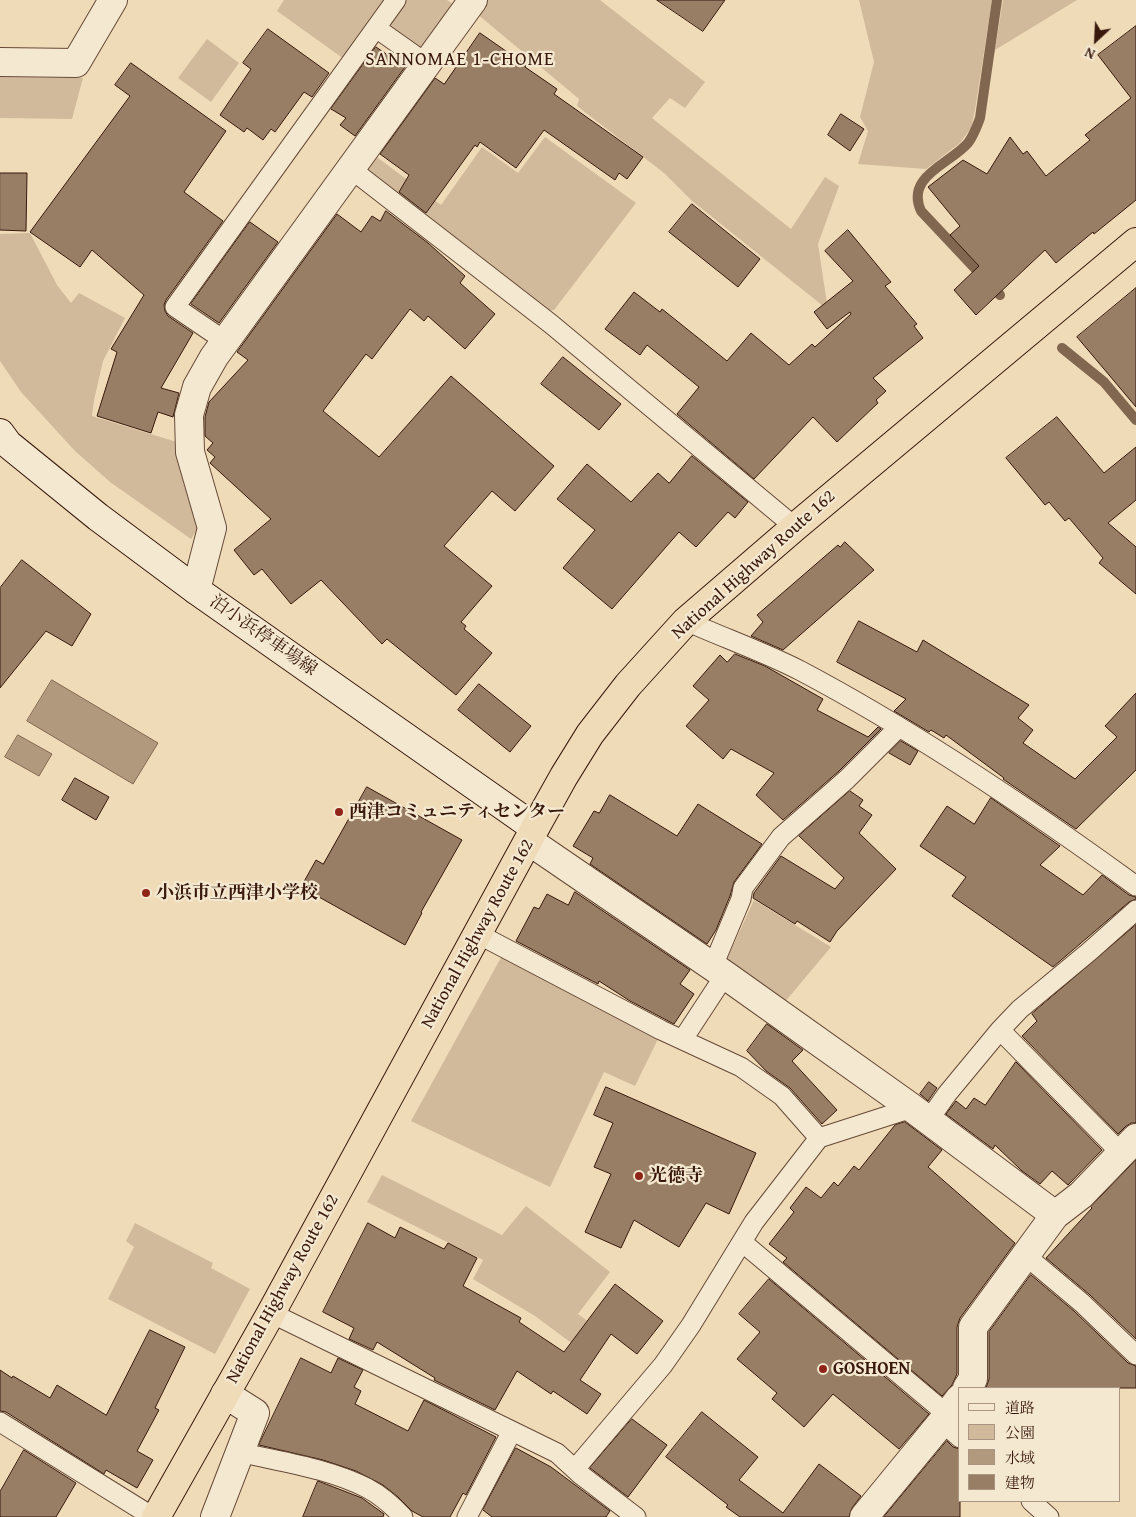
<!DOCTYPE html>
<html>
<head>
<meta charset="utf-8">
<style>
  body { margin:0 }
  #map { position:relative; width:1136px; height:1517px; overflow:hidden; background:#efdbb8; font-family:"Gentium Book Plus","Noto Serif JP",serif }
  canvas { display:block }
  .legend { position:absolute; left:958px; top:1387px; width:162px; height:115px; box-sizing:border-box; background:#f5e8d1; border:1px solid #a99582; margin:0; padding:6px 9px; list-style:none; font-size:15px; color:#38190c }
  .legend li { display:flex; align-items:center; gap:10px; height:25px }
  .legend b { width:25px; border:1px solid #a99582 }
  .north { position:absolute; left:1071px; top:15px; width:50px; height:50px; -webkit-text-stroke:4px #f5e8d1; paint-order:stroke; rotate:205deg; font-size:14px; font-weight:700; line-height:20px; text-align:center; color:#38190c }
  .north::after { content:''; display:block; margin:auto; width:18px; height:22px; background:#38190c; clip-path:polygon(50% 0,100% 100%,50% 72%,0 100%) }
</style>
</head>
<body>
<div id="map">
<canvas width="1136" height="1517"></canvas>
<ul class="legend">
<li><b style="height:6px;background:#f5e8d1"></b>道路</li>
<li><b style="height:14px;background:#d0ba9b"></b>公園</li>
<li><b style="height:14px;background:#b1997e"></b>水域</li>
<li><b style="height:14px;background:#977e65"></b>建物</li>
</ul>
<div class="north">N</div>
</div>
<script>
const g = document.querySelector('canvas').getContext('2d');
g.lineJoin = 'round';
function fill(path, color) {
  g.fillStyle = color;
  g.fill(path, 'evenodd');
}
function stroke(path, color, width, dash) {
  g.strokeStyle = color;
  g.lineWidth = width;
  g.lineCap = dash ? 'butt' : 'round';
  g.setLineDash(dash || []);
  g.stroke(path);
}
function label(font, color, halo, rows, align = 'center') {
  g.font = font + ' "Gentium Book Plus","Noto Serif JP",serif';
  g.lineWidth = 4.5;
  g.setLineDash([]);
  g.textBaseline = 'middle';
  g.strokeStyle = halo;
  g.fillStyle = color;
  for (const [text, x, y, turn = 0] of rows) {
    g.save();
    g.translate(x, y);
    g.rotate((+turn || 0) * Math.PI / 180);
    g.textAlign = isNaN(turn) ? turn : align;
    if (halo) g.strokeText(text, 0, 0);
    g.fillText(text, 0, 0);
    g.restore();
  }
}
fill(new Path2D(`
  M 284,0 L 386,0 L 344,59 L 277,11 Z
  M 405,0 L 447,0 L 457,7 L 423,54 L 385,28 Z
  M 486,0 L 600,0 L 705,82 L 685,108 L 670,98 L 652,118 L 791,229 L 825,177 L 839,186 L 818,244 L 828,310 L 691,200 L 664,173 L 577,106 L 579,99 L 476,13 Z
  M 859,0 L 992,0 L 975,110 L 971,128 L 960,143 L 926,169 L 858,164 L 868,131 L 860,117 L 874,62 Z
  M 1003,0 L 1077,0 L 995,50 Z
  M 207,39 L 239,63 L 211,102 L 178,78 Z
  M 0,77 L 83,78 L 72,119 L 0,118 Z
  M 545,137 L 636,203 L 554,310 L 543,311 L 362,171 L 374,155 L 441,205 L 482,147 L 518,173 Z
  M 30,233 L 57,285 L 71,303 L 79,293 L 125,318 L 103,361 L 94,400 L 92,416 L 180,443 L 200,525 L 191,539 L 110,482 L 75,451 L 21,392 L 0,361 L 0,234 Z
  M 754,900 L 831,947 L 784,1003 L 726,961 Z
  M 503,954 L 659,1037 L 635,1086 L 604,1072 L 550,1187 L 411,1121 Z
  M 382,1175 L 502,1235 L 526,1206 L 610,1272 L 578,1314 L 609,1337 L 593,1359 L 535,1316 L 473,1279 L 483,1260 L 367,1202 Z
  M 135,1223 L 213,1263 L 211,1268 L 250,1289 L 215,1354 L 108,1299 L 134,1247 L 126,1241 Z`), '#d0ba9b');
const water = new Path2D(`
  M 52,680 L 158,743 L 133,784 L 27,721 Z
  M 18,735 L 52,754 L 39,776 L 5,757 Z`);
fill(water, '#b1997e');
stroke(water, '#816650', 1);
stroke(new Path2D(`
  M 997,0 L 980,118 C 977,126 974,135 968,143 C 950,164 905,176 921,211 L 1000,295
  M 1062,348 L 1104,382 L 1136,420`), '#816650', 10);
const building = new Path2D(`
  M 657,0 L 725,0 L 703,31 Z
  M 1136,26 L 1136,200 L 1094,234 L 1093,232 L 1056,263 L 1045,250 L 976,315 L 954,290 L 979,266 L 950,235 L 960,226 L 928,187 L 963,160 L 987,174 L 1010,137 L 1023,154 L 1027,151 L 1046,176 L 1090,140 L 1085,135 L 1131,98 L 1098,55 Z
  M 268,29 L 329,73 L 312,97 L 304,92 L 275,132 L 271,129 L 263,140 L 247,128 L 244,132 L 220,115 L 251,69 L 243,63 Z
  M 480,33 L 526,65 L 525,67 L 557,89 L 554,94 L 643,157 L 627,179 L 619,173 L 615,180 L 544,130 L 516,168 L 480,142 L 477,147 L 475,145 L 426,213 L 399,192 L 409,175 L 380,154 L 435,78 L 444,84 Z
  M 376,47 L 405,67 L 355,136 L 340,125 L 346,118 L 331,109 Z
  M 131,63 L 226,131 L 184,192 L 223,221 L 166,300 L 164,305 L 165,311 L 168,316 L 193,333 L 161,388 L 179,393 L 173,417 L 158,412 L 151,433 L 97,416 L 117,352 L 111,349 L 144,295 L 92,250 L 80,267 L 30,232 L 130,96 L 115,85 Z
  M 841,114 L 864,129 L 850,151 L 828,135 Z
  M 0,173 L 27,173 L 26,231 L 0,230 Z
  M 692,204 L 760,259 L 738,287 L 669,232 Z
  M 386,211 L 428,243 L 465,276 L 460,283 L 495,314 L 465,349 L 428,316 L 424,321 L 410,309 L 372,359 L 366,354 L 323,411 L 379,457 L 451,376 L 554,466 L 515,511 L 492,491 L 444,546 L 492,586 L 461,622 L 466,626 L 464,629 L 492,653 L 456,695 L 387,639 L 382,644 L 321,580 L 291,604 L 262,569 L 254,575 L 234,550 L 271,519 L 210,463 L 215,457 L 207,450 L 213,443 L 205,436 L 205,417 L 209,402 L 248,360 L 237,352 L 337,214 L 361,232 L 372,216 L 380,221 Z
  M 250,222 L 278,242 L 219,323 L 191,304 Z
  M 848,230 L 891,282 L 885,286 L 917,324 L 914,326 L 923,338 L 873,378 L 886,391 L 876,400 L 878,403 L 837,442 L 813,417 L 754,479 L 677,414 L 699,387 L 647,345 L 640,355 L 605,329 L 634,292 L 660,312 L 662,309 L 727,361 L 751,333 L 789,365 L 812,344 L 815,347 L 851,314 L 850,312 L 827,329 L 814,312 L 853,281 L 825,251 Z
  M 1136,288 L 1136,407 L 1077,337 Z
  M 563,357 L 621,404 L 599,430 L 541,384 Z
  M 1057,417 L 1104,473 L 1136,447 L 1136,500 L 1108,523 L 1136,547 L 1136,594 L 1099,563 L 1103,558 L 1069,518 L 1065,521 L 1049,502 L 1045,505 L 1006,458 Z
  M 692,456 L 748,502 L 735,518 L 728,512 L 696,547 L 679,532 L 612,609 L 563,568 L 595,530 L 557,499 L 587,464 L 631,502 L 658,473 L 669,483 Z
  M 845,542 L 874,570 L 783,650 L 751,636 L 763,622 L 757,615 L 838,545 L 840,547 Z
  M 22,560 L 91,614 L 72,646 L 46,631 L 0,688 L 0,588 Z
  M 859,621 L 917,652 L 923,640 L 1029,705 L 1018,718 L 1033,730 L 1023,743 L 1075,779 L 1117,737 L 1105,726 L 1136,693 L 1136,770 L 1076,829 L 1003,779 L 1004,778 L 946,735 L 944,738 L 931,730 L 929,732 L 894,711 L 906,699 L 837,662 Z
  M 735,654 L 765,666 L 823,699 L 817,710 L 868,737 L 878,727 L 881,729 L 839,771 L 783,820 L 756,795 L 774,773 L 731,749 L 723,759 L 686,726 L 709,700 L 693,686 L 720,655 L 727,662 Z
  M 479,684 L 531,726 L 510,752 L 458,710 Z
  M 901,741 L 918,751 L 910,765 L 889,753 Z
  M 75,778 L 109,797 L 96,820 L 62,800 Z
  M 367,787 L 462,840 L 421,912 L 422,913 L 405,945 L 301,887 L 316,860 L 323,864 Z
  M 850,791 L 863,800 L 859,806 L 872,815 L 859,833 L 896,869 L 837,931 L 830,942 L 797,921 L 795,924 L 753,898 L 754,893 L 781,856 L 835,889 L 844,878 L 799,836 Z
  M 610,795 L 677,836 L 698,804 L 762,844 L 734,882 L 730,896 L 716,930 L 707,944 L 590,864 L 593,858 L 573,846 L 594,811 L 599,813 Z
  M 991,798 L 1060,846 L 1040,865 L 1083,895 L 1102,875 L 1129,895 L 1136,897 L 1136,899 L 1129,902 L 1053,967 L 952,896 L 966,877 L 920,846 L 947,806 L 974,824 Z
  M 575,892 L 690,970 L 680,984 L 694,994 L 674,1024 L 630,1001 L 599,981 L 598,984 L 516,941 L 534,907 L 539,909 L 547,894 L 568,905 Z
  M 1136,925 L 1136,1123 L 1131,1123 L 1125,1127 L 1118,1134 L 1022,1036 L 1037,1021 L 1032,1014 Z
  M 767,1024 L 803,1050 L 792,1061 L 837,1110 L 822,1124 L 790,1088 L 766,1071 L 747,1051 Z
  M 1016,1062 L 1102,1150 L 1068,1185 L 1052,1171 L 1040,1184 L 1022,1171 L 995,1145 L 993,1149 L 946,1114 L 956,1101 L 966,1109 L 974,1098 L 985,1105 Z
  M 929,1082 L 937,1088 L 928,1101 L 920,1094 Z
  M 606,1087 L 756,1153 L 729,1214 L 706,1203 L 679,1247 L 634,1220 L 621,1248 L 585,1232 L 611,1174 L 594,1167 L 613,1123 L 594,1115 Z
  M 905,1122 L 942,1150 L 928,1167 L 1015,1243 L 960,1318 L 957,1327 L 957,1374 L 952,1385 L 942,1396 L 783,1262 L 787,1258 L 769,1244 L 794,1212 L 790,1208 L 806,1187 L 821,1198 L 834,1182 L 838,1186 L 854,1166 L 859,1170 L 895,1125 Z
  M 1136,1160 L 1136,1339 L 1090,1295 L 1046,1258 L 1092,1208 L 1091,1207 Z
  M 368,1223 L 395,1238 L 400,1227 L 444,1249 L 448,1243 L 477,1258 L 463,1286 L 521,1318 L 519,1322 L 564,1352 L 615,1284 L 663,1321 L 637,1354 L 611,1334 L 580,1380 L 601,1394 L 587,1414 L 553,1391 L 551,1394 L 517,1371 L 495,1410 L 434,1380 L 435,1378 L 377,1342 L 373,1350 L 349,1339 L 354,1328 L 323,1312 Z
  M 1031,1275 L 1074,1311 L 1128,1363 L 1136,1366 L 1136,1388 L 986,1388 L 989,1379 L 989,1332 Z
  M 769,1279 L 929,1414 L 899,1449 L 833,1394 L 804,1427 L 772,1399 L 777,1393 L 737,1359 L 760,1332 L 739,1314 Z
  M 150,1330 L 185,1347 L 155,1408 L 159,1410 L 137,1451 L 153,1460 L 137,1488 L 106,1470 L 104,1474 L 6,1412 L 0,1411 L 0,1370 L 12,1378 L 13,1376 L 50,1398 L 57,1385 L 106,1415 Z
  M 301,1358 L 331,1373 L 338,1358 L 363,1370 L 354,1387 L 361,1391 L 355,1404 L 408,1431 L 424,1400 L 496,1437 L 466,1495 L 463,1493 L 450,1517 L 423,1517 L 412,1511 L 398,1497 L 383,1485 L 356,1471 L 323,1460 L 259,1445 Z
  M 702,1412 L 758,1457 L 739,1480 L 783,1513 L 819,1464 L 861,1496 L 852,1508 L 849,1517 L 740,1517 L 726,1507 L 728,1505 L 666,1457 Z
  M 632,1419 L 667,1445 L 628,1497 L 590,1468 Z
  M 947,1441 L 953,1447 L 960,1449 L 960,1517 L 884,1517 Z
  M 516,1448 L 551,1467 L 610,1511 L 606,1517 L 492,1517 L 483,1510 Z
  M 24,1450 L 76,1483 L 56,1517 L 0,1517 L 0,1492 Z
  M 318,1481 L 362,1498 L 384,1514 L 383,1517 L 303,1517 Z`);
fill(building, '#977e65');
stroke(building, '#38190c', 1);
const service = new Path2D(`
  M 376,28 L 427,64
  M 351,169 L 551,324 L 795,527
  M 225,341 L 175,307 L 396,0
  M 686,621 C 724,638 764,652 801,671 C 918,733 1029,808 1136,886
  M 478,934 L 661,1030 L 741,1067 L 782,1096 L 819,1138
  M 713,966 L 741,899 L 743,888 L 781,837 L 847,779 L 899,727
  M 1000,1030 L 1121,1153
  M 683,1039 L 725,975
  M 928,1121 L 947,1094 L 1000,1030 L 1020,1009 L 1090,951 L 1136,910
  M 742,1242 L 948,1415
  M 1025,1255 L 1082,1303 L 1136,1355
  M 271,1313 L 557,1453 L 581,1475 L 636,1517
  M 0,1422 L 153,1517
  M 942,1422 L 960,1438
  M 239,1452 C 281,1462 328,1468 367,1488 C 380,1495 393,1506 403,1517
  M 575,1469 L 663,1365 L 691,1325 L 754,1222 L 819,1138 L 912,1108
  M 1031,1501 L 1049,1517
  M 467,1517 L 512,1431`);
const minor = new Path2D(`
  M 0,62 L 76,63 L 113,0
  M 196,590 L 212,528 L 190,452 L 189,415 L 197,387 L 214,357 L 473,0
  M 529,841 L 725,975 L 912,1108 L 1055,1215
  M 967,1388 L 973,1379 L 973,1327 L 1055,1215 L 1081,1195 L 1136,1138
  M 215,1517 L 255,1413 L 225,1394
  M 864,1517 L 942,1422 L 960,1398`);
const secondary = new Path2D(`
  M 0,433 L 8,444 L 98,517 L 196,590 L 535,828`);
const trunk = new Path2D(`
  M 156,1517 L 271,1313 L 535,828 L 564,776 L 590,734 L 628,685 L 686,621 L 795,527 L 1136,242`);
stroke(service, '#664a37', 21);
stroke(minor, '#664a37', 30);
stroke(secondary, '#38190c', 30);
stroke(trunk, '#38190c', 30);
stroke(service, '#f5e8d1', 19);
stroke(minor, '#f5e8d1', 28);
stroke(secondary, '#f5e8d1', 28);
stroke(trunk, '#efdbb8', 28);
for (const [x, y, r, color] of [
  [339,812,5,"#8f2418"],
  [146,893,5,"#8f2418"],
  [639,1176,5,"#8f2418"],
  [823,1369,5,"#8f2418"]
]) {
  const dot = new Path2D();
  dot.arc(x, y, r, 0, 2 * Math.PI);
  g.fillStyle = color;
  g.fill(dot);
  stroke(dot, '#f5e8d1', 2);
}
label('18px', '#38190c', '#f5e8d1', [
  ["National Highway Route 162",754,565,-42],
  ["泊小浜停車場線",263,636,35],
  ["National Highway Route 162",478,934,-61],
  ["National Highway Route 162",283,1289,-61]
]);
label('bold 18px', '#38190c', '#f5e8d1', [
  ["西津コミュニティセンター",349,812],
  ["小浜市立西津小学校",156,893],
  ["光徳寺",649,1176],
  ["GOSHOEN",833,1369]
], 'left');
g.letterSpacing = '1px';
label('19px', '#38190c', '#f5e8d1', [
  ["SANNOMAE 1-CHOME",460,60]
]);
g.letterSpacing = '0px';
</script>
</body>
</html>
